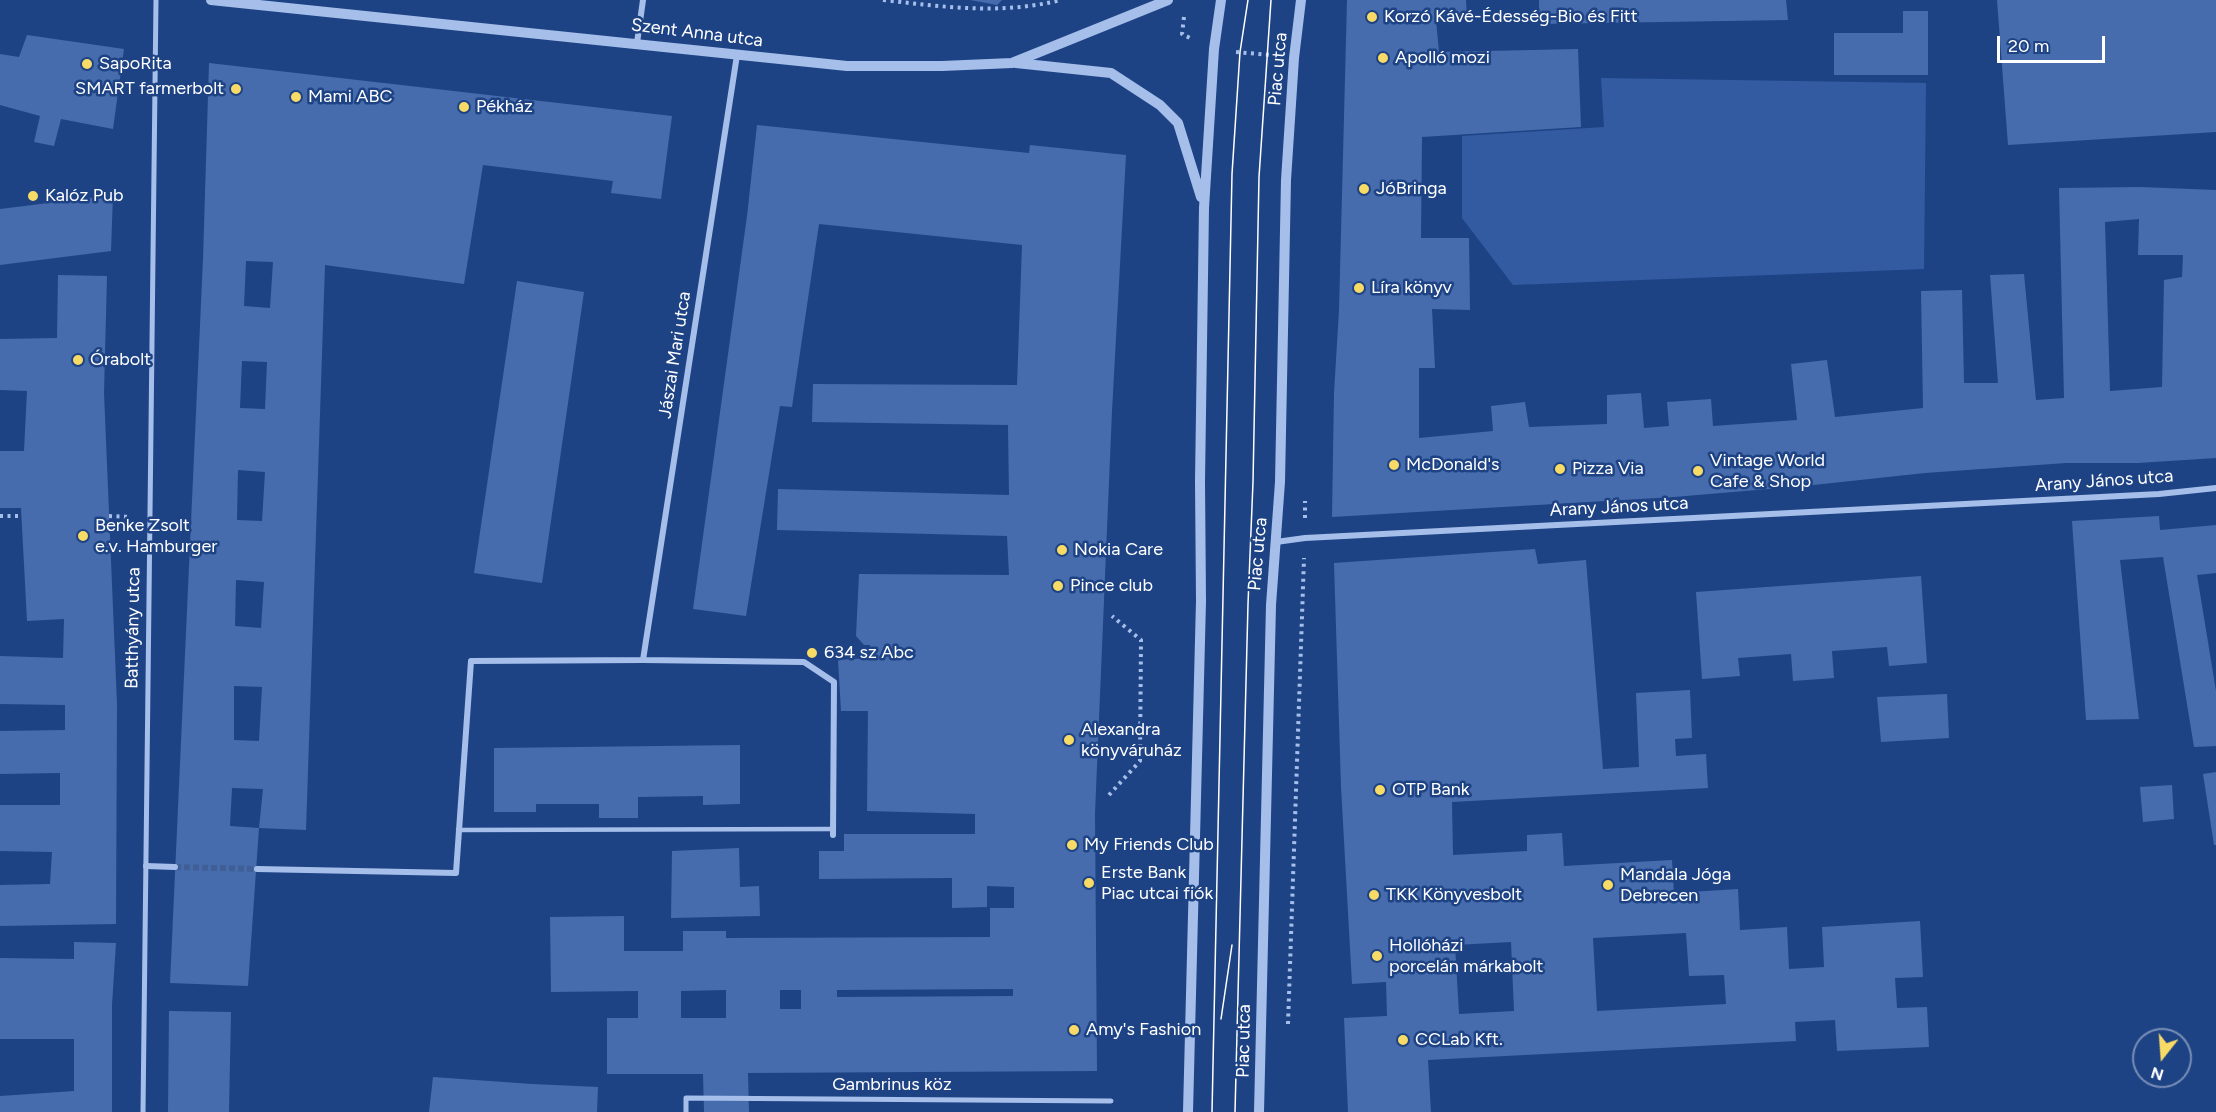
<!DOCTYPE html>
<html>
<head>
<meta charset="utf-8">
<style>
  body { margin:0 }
  #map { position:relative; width:2216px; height:1112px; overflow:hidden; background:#1e4385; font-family:Figtree,sans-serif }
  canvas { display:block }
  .north { position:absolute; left:2132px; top:1028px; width:60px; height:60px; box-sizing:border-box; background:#1e4385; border:2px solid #788eb6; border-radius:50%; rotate:197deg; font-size:16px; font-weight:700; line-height:24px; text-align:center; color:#fff }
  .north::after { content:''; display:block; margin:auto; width:21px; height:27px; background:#f8da66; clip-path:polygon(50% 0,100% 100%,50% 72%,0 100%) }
  .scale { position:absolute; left:1997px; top:36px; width:108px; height:27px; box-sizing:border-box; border:3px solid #fff; border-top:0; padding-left:8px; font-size:18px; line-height:21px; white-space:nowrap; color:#fff; -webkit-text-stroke:4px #1e4385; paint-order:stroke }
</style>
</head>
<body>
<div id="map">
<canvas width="2216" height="1112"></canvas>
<div class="north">N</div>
<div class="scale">20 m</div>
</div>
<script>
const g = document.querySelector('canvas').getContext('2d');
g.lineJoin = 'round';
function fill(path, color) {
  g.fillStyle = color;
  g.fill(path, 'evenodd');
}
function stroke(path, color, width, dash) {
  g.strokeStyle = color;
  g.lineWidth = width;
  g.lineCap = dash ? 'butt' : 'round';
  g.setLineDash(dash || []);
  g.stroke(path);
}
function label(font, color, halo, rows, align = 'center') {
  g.font = font + ' Figtree,sans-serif';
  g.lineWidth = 5;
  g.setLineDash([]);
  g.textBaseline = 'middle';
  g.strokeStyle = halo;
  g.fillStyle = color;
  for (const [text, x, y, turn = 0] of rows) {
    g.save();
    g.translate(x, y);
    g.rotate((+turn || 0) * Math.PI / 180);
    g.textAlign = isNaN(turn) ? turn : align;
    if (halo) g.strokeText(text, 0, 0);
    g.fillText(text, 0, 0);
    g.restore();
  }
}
fill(new Path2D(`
  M 1601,78 L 1926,83 L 1924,269 L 1513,285 L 1462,218 L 1462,136 L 1604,127 Z`), '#325ba2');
fill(new Path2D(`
  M 970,0 L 1002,0 L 997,5 Z
  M 1347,0 L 1466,0 L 1467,19 L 1436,20 L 1439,52 L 1578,49 L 1581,127 L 1422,137 L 1421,238 L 1469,238 L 1470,310 L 1432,309 L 1435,368 L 1419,368 L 1419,438 L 1493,431 L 1491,406 L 1525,402 L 1529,427 L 1607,424 L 1607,395 L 1641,393 L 1644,428 L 1669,426 L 1667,402 L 1711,399 L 1713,426 L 1797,420 L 1791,364 L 1827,360 L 1835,417 L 1923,408 L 1921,291 L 1962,290 L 1964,383 L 1998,383 L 1990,275 L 2024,274 L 2036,400 L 2064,398 L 2059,188 L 2140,187 L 2216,190 L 2216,458 L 2138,463 L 2066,463 L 1925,473 L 1804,486 L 1674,497 L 1332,517 L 1334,393 L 1339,310 ZM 2139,219 L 2138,255 L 2183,255 L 2182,277 L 2164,280 L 2162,387 L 2110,391 L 2105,222 Z
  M 1539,0 L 1786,0 L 1788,20 L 1539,24 Z
  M 1997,0 L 2216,0 L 2216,132 L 2008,145 Z
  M 1903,11 L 1928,11 L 1928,75 L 1834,75 L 1834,33 L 1903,33 Z
  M 27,35 L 124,49 L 113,129 L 61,119 L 54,146 L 34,142 L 40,116 L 0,105 L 0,54 L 19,57 Z
  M 209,63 L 672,116 L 661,199 L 611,193 L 613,181 L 483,165 L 464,284 L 325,265 L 306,830 L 259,828 L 248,986 L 170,983 L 203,259 ZM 246,261 L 273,262 L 270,308 L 244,306 ZM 242,361 L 267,362 L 265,409 L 240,408 ZM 238,470 L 265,472 L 262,521 L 237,520 ZM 236,580 L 264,582 L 261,628 L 235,626 ZM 234,686 L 262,687 L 259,741 L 234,740 ZM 232,788 L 263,789 L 259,828 L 230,826 Z
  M 757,125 L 1029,153 L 1030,145 L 1126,155 L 1112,411 L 1095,813 L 1097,1071 L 748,1073 L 749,1112 L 704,1112 L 703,1074 L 607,1074 L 607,1018 L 638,1018 L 638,991 L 551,992 L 550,917 L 624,916 L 624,951 L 683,951 L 683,931 L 726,931 L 726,938 L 990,937 L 990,908 L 1014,908 L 1014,887 L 987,886 L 987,907 L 952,908 L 952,878 L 819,879 L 819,851 L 844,851 L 844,834 L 975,834 L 975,814 L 867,811 L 868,711 L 841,711 L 838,660 L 868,658 L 870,645 L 864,645 L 856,636 L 859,574 L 1009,575 L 1007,536 L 777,530 L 778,489 L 1009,495 L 1008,425 L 812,422 L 813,384 L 1017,385 L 1022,245 L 819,224 L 792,407 L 780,406 L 746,616 L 693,609 L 747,216 ZM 1013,989 L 1013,996 L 837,997 L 837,990 ZM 726,990 L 726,1018 L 681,1018 L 681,991 ZM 780,990 L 801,990 L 801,1009 L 780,1009 Z
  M 113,195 L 111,251 L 0,265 L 0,209 Z
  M 58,275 L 107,276 L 104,393 L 117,704 L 116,924 L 0,926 L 0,885 L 50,884 L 52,852 L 0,851 L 0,805 L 60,805 L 60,773 L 0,774 L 0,731 L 65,730 L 65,705 L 0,704 L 0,656 L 63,658 L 64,619 L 27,621 L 21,508 L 0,508 L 0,451 L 24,451 L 27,391 L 0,390 L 0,339 L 57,338 Z
  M 517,281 L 584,292 L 542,583 L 474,573 Z
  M 2159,516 L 2160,530 L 2216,525 L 2216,573 L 2197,575 L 2216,691 L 2216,746 L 2194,747 L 2163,557 L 2120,560 L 2139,719 L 2086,720 L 2072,521 Z
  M 1535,549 L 1538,564 L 1586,560 L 1603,769 L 1639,767 L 1636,693 L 1690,690 L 1692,738 L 1675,739 L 1676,756 L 1706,754 L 1708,788 L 1452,802 L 1453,855 L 1527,851 L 1527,835 L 1562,833 L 1564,866 L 1672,860 L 1674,893 L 1738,889 L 1740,930 L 1787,927 L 1789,969 L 1824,967 L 1822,927 L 1920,921 L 1923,977 L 1895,978 L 1897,1008 L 1927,1007 L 1929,1047 L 1837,1051 L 1835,1020 L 1795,1022 L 1796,1041 L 1428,1060 L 1431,1112 L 1348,1112 L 1344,1018 L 1387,1016 L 1386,982 L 1352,984 L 1341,787 L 1334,563 ZM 1686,933 L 1689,976 L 1724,975 L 1726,1004 L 1597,1011 L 1593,938 ZM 1511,942 L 1514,1011 L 1459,1014 L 1455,945 Z
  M 1921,576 L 1927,663 L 1889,666 L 1887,647 L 1832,651 L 1834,678 L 1793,681 L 1791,654 L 1738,658 L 1740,676 L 1702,679 L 1696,592 Z
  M 1947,694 L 1949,738 L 1881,742 L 1877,697 Z
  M 740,745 L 740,804 L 703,805 L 703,796 L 638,797 L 638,818 L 599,818 L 599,804 L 536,804 L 536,812 L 494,812 L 494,748 Z
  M 2216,772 L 2216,845 L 2214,845 L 2203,774 Z
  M 2172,785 L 2174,819 L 2143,822 L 2140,787 Z
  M 739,848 L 740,887 L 759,886 L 760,916 L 671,918 L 672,851 Z
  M 74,942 L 116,943 L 112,1005 L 112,1112 L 0,1112 L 0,1096 L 74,1091 L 74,1039 L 0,1039 L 0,958 L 74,959 Z
  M 169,1011 L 231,1012 L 229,1112 L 168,1112 Z
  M 433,1077 L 532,1084 L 598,1087 L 597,1112 L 429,1112 Z`), '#476cad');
stroke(new Path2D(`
  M 175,867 L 257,869`), '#405f97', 6, [6, 3]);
stroke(new Path2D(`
  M 883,0 C 946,7 1000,15 1061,0
  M 1184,17 L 1182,34 L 1192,39
  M 1236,52 L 1271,55
  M 0,516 L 22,516
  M 109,516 L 131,517
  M 1305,518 L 1305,501
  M 1109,795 L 1140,761 L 1141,640 L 1112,616
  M 1288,1024 L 1304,558`), '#a6bfea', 4, [3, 4.5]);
stroke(new Path2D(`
  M 458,830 L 833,829`), '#a6bfea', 4.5);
stroke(new Path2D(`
  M 143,1112 L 156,0
  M 686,1112 L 686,1098 L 1111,1101`), '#a6bfea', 5);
stroke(new Path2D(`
  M 637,43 L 643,0
  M 1276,542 L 1305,538 L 2159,494 L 2216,488
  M 643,660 L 737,55
  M 146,866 L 175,867
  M 257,869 L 456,873 L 471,661 L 643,660 L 804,662 L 834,682 L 833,835`), '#a6bfea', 6);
stroke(new Path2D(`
  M 211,0 L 847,66 L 942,66 L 1012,63 L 1168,0
  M 1016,63 L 1111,73 L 1160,105 L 1178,123 L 1201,197
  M 1188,1112 L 1201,601 L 1200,481 L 1204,208 L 1214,49 L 1221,0
  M 1259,1112 L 1271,605 L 1280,482 L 1286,180 L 1294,58 L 1301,0`), '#a6bfea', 10);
stroke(new Path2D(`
  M 1221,1019 L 1232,945
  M 1212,1112 L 1232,174 L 1240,52 L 1248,0
  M 1235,1112 L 1248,604 L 1253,482 L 1259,177 L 1271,0`), '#fff', 1.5);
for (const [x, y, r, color] of [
  [1372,17,6,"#f8da66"],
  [1383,58,6,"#f8da66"],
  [87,64,6,"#f8da66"],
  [236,89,6,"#f8da66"],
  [296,97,6,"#f8da66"],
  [464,107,6,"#f8da66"],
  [1364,189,6,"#f8da66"],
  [33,196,6,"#f8da66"],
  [1359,288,6,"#f8da66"],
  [78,360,6,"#f8da66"],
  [1394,465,6,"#f8da66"],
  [1560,469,6,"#f8da66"],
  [1698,471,6,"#f8da66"],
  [83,536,6,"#f8da66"],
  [1062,550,6,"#f8da66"],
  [1058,586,6,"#f8da66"],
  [812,653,6,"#f8da66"],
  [1069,740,6,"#f8da66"],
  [1380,790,6,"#f8da66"],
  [1072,845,6,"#f8da66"],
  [1089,883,6,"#f8da66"],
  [1608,885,6,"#f8da66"],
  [1374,895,6,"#f8da66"],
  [1377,956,6,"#f8da66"],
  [1074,1030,6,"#f8da66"],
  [1403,1040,6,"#f8da66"]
]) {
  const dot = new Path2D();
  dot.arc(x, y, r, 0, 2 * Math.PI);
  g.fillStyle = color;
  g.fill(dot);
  stroke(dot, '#1e4385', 2);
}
label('18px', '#fff', '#1e4385', [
  ["Korzó Kávé-Édesség-Bio és Fitt",1384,17],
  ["Apolló mozi",1395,58],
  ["SapoRita",99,64],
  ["SMART farmerbolt",224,89,"right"],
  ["Mami ABC",308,97],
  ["Pékház",476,107],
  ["JóBringa",1376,189],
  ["Kalóz Pub",45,196],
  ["Líra könyv",1371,288],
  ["Órabolt",90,360],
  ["Vintage World",1710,461],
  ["Cafe & Shop",1710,482],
  ["McDonald's",1406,465],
  ["Pizza Via",1572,469],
  ["Benke Zsolt",95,526],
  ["e.v. Hamburger",95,547],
  ["Nokia Care",1074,550],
  ["Pince club",1070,586],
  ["634 sz Abc",824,653],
  ["Alexandra",1081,730],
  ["könyváruház",1081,751],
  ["OTP Bank",1392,790],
  ["My Friends Club",1084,845],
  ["Erste Bank",1101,873],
  ["Piac utcai fiók",1101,894],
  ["Mandala Jóga",1620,875],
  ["Debrecen",1620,896],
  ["TKK Könyvesbolt",1386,895],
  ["Hollóházi",1389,946],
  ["porcelán márkabolt",1389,967],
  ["Amy's Fashion",1086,1030],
  ["CCLab Kft.",1415,1040]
], 'left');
label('18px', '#fff', '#1e4385', [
  ["Szent Anna utca",697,33,7],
  ["Piac utca",1278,69,-85],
  ["Jászai Mari utca",675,355,-81],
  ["Arany János utca",2104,481,-4],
  ["Arany János utca",1619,507,-3],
  ["Piac utca",1258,554,-85],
  ["Batthyány utca",133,628,-89],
  ["Piac utca",1244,1041,-89],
  ["Gambrinus köz",892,1085]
]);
</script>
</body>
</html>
